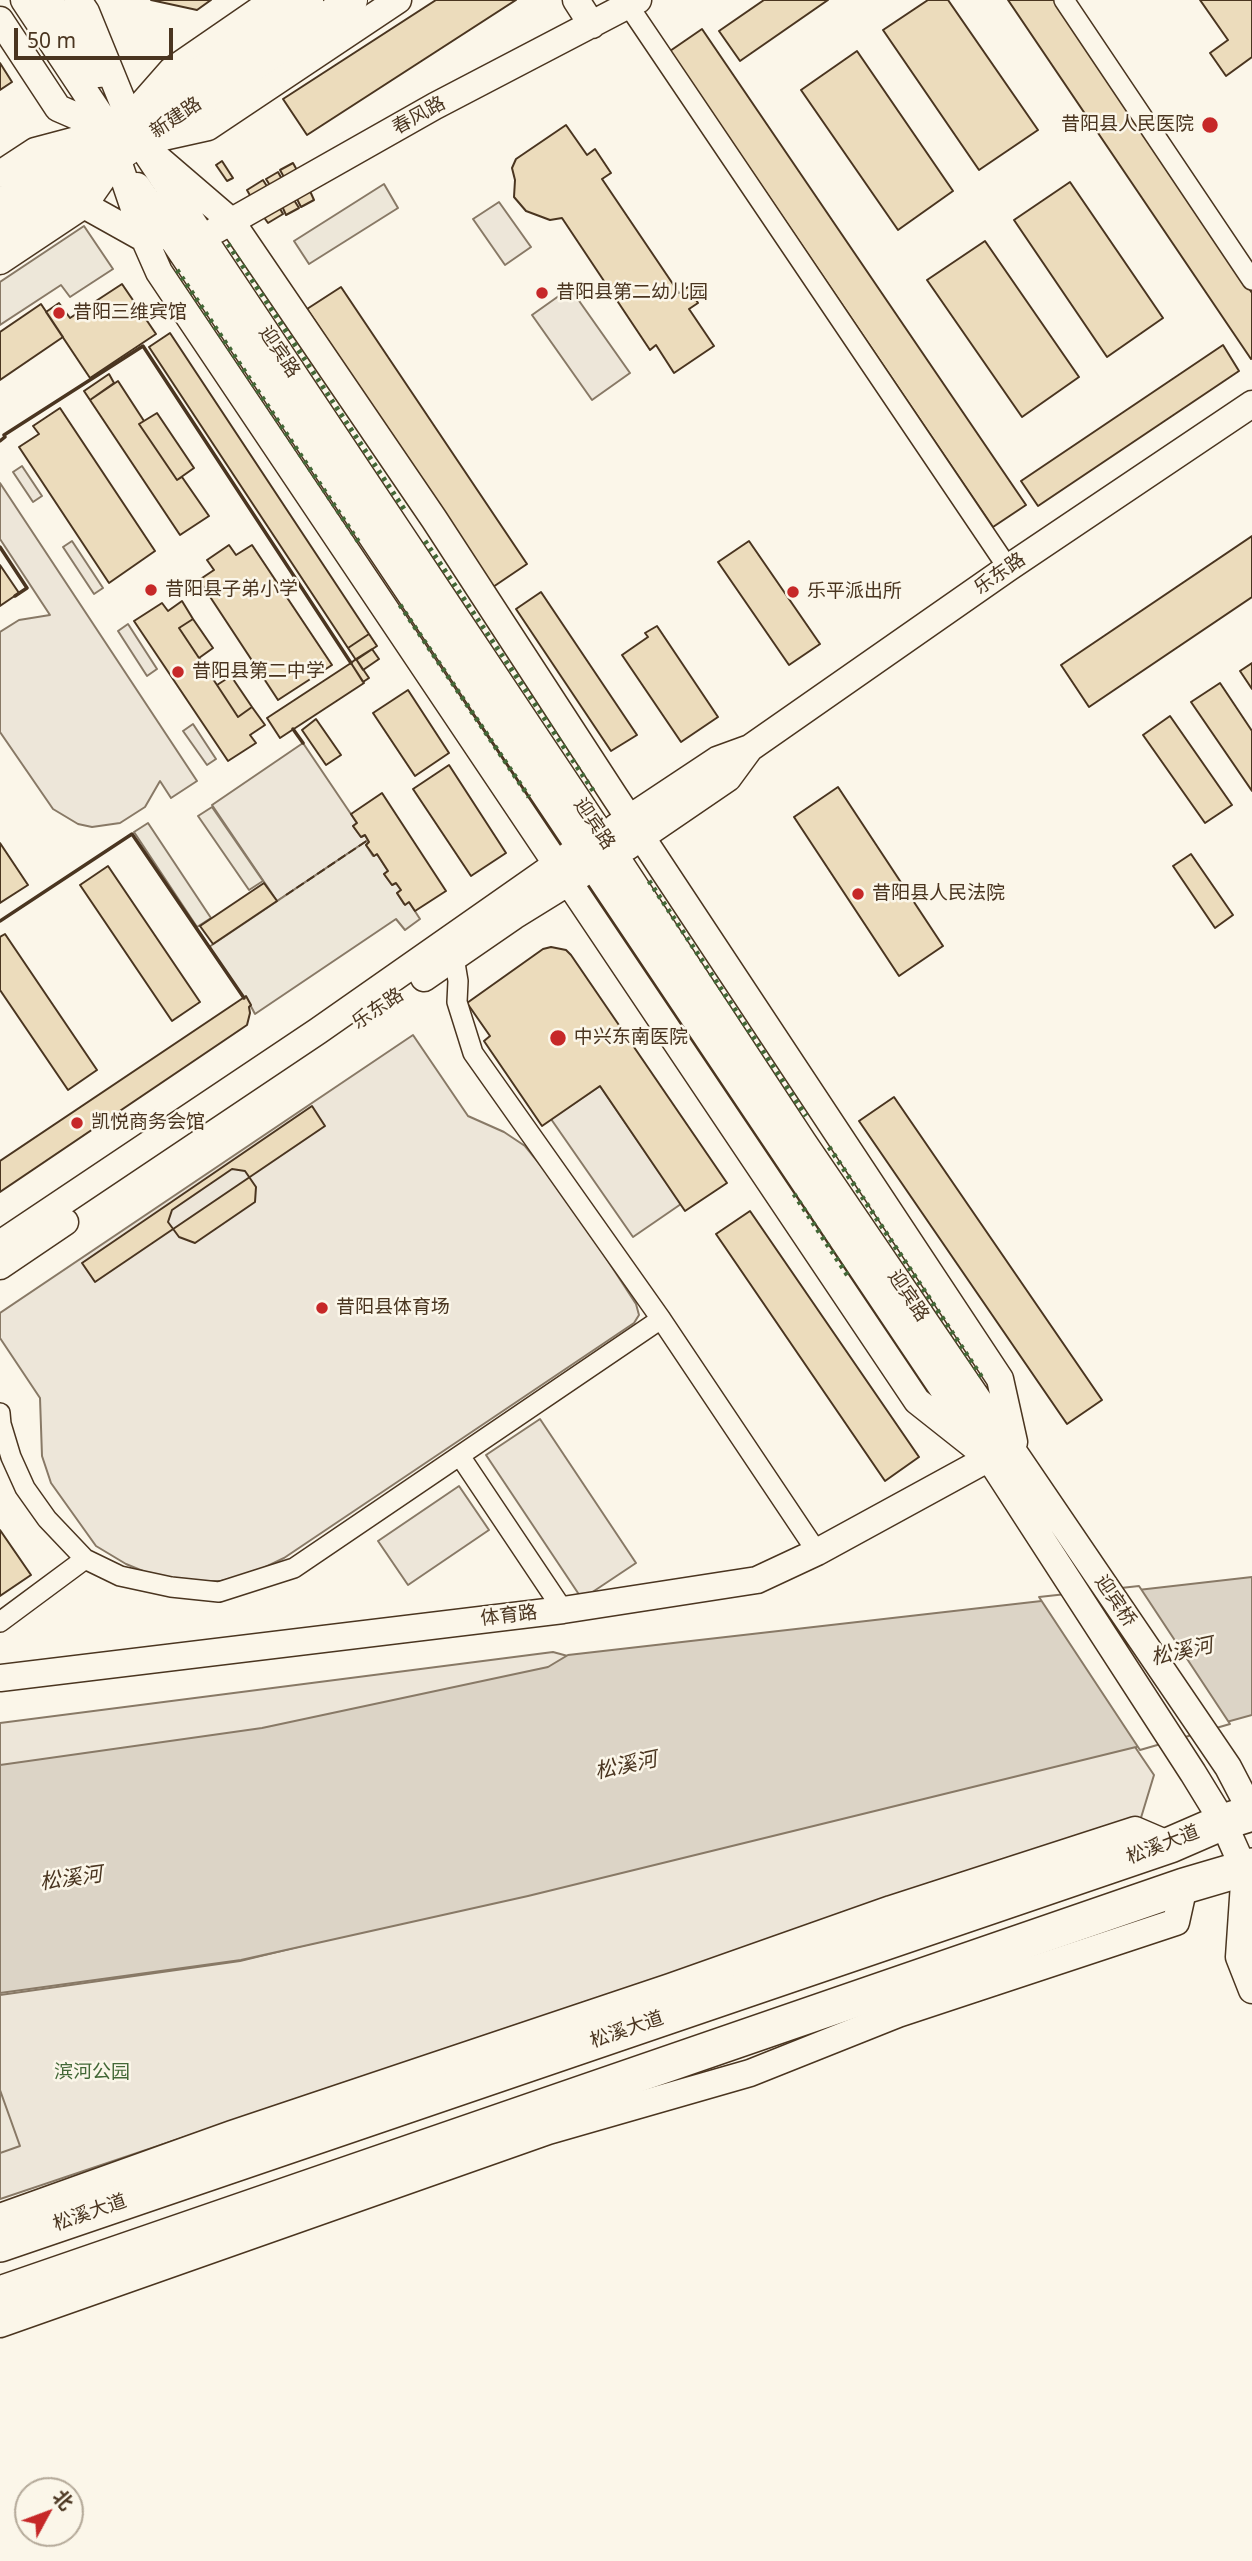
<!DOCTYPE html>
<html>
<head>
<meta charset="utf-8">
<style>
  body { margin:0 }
  #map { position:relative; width:1252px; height:2561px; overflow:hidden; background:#fbf6e9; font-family:"Noto Sans","Noto Sans SC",sans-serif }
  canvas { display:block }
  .north { position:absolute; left:14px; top:2477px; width:70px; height:70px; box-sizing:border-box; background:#fbf6e9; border:2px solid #b4a999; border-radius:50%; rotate:49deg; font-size:19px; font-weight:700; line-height:28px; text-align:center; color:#4a3520 }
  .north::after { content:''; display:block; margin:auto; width:24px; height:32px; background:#c62828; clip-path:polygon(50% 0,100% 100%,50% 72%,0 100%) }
  .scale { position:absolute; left:14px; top:28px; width:159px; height:32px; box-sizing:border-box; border:4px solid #4a3520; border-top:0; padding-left:9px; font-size:21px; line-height:24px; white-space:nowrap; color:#4a3520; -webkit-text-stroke:5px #fbf6e9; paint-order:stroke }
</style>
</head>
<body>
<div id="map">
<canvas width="1252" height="2561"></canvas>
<div class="north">北</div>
<div class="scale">50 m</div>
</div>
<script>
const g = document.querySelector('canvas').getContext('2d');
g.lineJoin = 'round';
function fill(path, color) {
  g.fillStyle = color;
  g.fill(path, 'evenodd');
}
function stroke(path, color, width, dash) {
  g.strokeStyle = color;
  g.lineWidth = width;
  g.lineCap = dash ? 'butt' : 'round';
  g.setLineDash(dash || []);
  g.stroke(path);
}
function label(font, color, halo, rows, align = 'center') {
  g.font = font + ' "Noto Sans","Noto Sans SC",sans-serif';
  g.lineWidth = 5;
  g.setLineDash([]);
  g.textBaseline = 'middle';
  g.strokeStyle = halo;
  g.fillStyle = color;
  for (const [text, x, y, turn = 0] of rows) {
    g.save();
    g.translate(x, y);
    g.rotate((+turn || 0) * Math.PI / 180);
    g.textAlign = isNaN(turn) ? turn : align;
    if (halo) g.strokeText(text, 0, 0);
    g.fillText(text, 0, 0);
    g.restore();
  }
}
const green = new Path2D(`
  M 499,202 L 531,247 L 505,265 L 473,219 Z
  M 570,288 L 630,373 L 592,400 L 532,315 Z
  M 22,466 L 42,496 L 33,502 L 13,472 Z
  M 0,483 L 197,781 L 171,798 L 160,781 L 145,807 L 120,823 L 92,827 L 78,824 L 53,809 L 0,732 L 0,632 L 19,620 L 50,615 L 0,539 Z
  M 72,541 L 103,588 L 94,594 L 63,547 Z
  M 128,624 L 157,669 L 147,676 L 118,631 Z
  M 193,724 L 216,759 L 207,765 L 183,731 Z
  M 303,743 L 357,823 L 353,826 L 361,837 L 365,835 L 368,840 L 277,901 L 212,805 Z
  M 413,1035 L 468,1116 L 504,1132 L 525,1146 L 565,1195 L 636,1304 L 639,1315 L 634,1323 L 284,1558 L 251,1574 L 221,1581 L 199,1581 L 155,1576 L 126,1564 L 96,1546 L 51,1483 L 42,1456 L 40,1398 L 0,1338 L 0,1313 Z
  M 600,1086 L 681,1204 L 633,1237 L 551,1119 Z
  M 540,1419 L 636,1563 L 582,1599 L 486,1455 Z
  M 459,1486 L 489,1530 L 408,1585 L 378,1541 Z
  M 553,1652 L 575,1658 L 549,1674 L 0,1781 L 0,1723 Z
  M 1133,1744 L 1154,1775 L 1140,1821 L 880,1903 L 0,2199 L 0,1995 L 240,1961 Z`);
fill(green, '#ede6d9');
stroke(green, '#887966', 2);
const parking = new Path2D(`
  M 384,184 L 398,208 L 309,264 L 294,241 Z
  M 84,226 L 113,269 L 70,297 L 61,285 L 0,325 L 0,282 Z
  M 212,807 L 263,881 L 249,890 L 198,816 Z
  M 148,823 L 211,918 L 197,927 L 134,832 Z
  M 368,840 L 369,842 L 366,845 L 373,856 L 377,854 L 388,871 L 384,874 L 392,885 L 396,883 L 401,890 L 397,893 L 404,904 L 409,902 L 420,919 L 405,930 L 396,919 L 255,1014 L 246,997 L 244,998 L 209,947 Z
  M 0,2090 L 20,2146 L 0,2153 Z`);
fill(parking, '#ede7d9');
stroke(parking, '#887966', 2);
const water = new Path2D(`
  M 1252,1577 L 1252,1715 L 1136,1747 L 528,1896 L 241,1960 L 0,1993 L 0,1765 L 262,1728 L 548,1667 L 568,1655 Z`);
fill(water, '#dcd4c6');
stroke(water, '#887966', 2);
const pier = new Path2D(`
  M 1139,1586 L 1230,1724 L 1140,1750 L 1039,1597 Z`);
fill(pier, '#fbf6e9');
stroke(pier, '#887966', 2);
const building = new Path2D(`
  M 151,0 L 211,0 L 197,10 Z
  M 436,0 L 516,0 L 307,135 L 283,99 Z
  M 764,0 L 828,0 L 740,61 L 719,31 Z
  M 928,0 L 948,0 L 1038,130 L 979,170 L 883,30 Z
  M 1008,0 L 1054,0 L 1252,293 L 1252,358 L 1251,359 Z
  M 1200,0 L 1252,0 L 1252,57 L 1226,76 L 1210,53 L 1228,40 Z
  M 702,29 L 1026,505 L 993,527 L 670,51 Z
  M 857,51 L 953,191 L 898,230 L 801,90 Z
  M 0,63 L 12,82 L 0,90 Z
  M 566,125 L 587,155 L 595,149 L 611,173 L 602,179 L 679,293 L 688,287 L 698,303 L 689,309 L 714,346 L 674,373 L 656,345 L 650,350 L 562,218 L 550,220 L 526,211 L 514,197 L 515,180 L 512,168 L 516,159 Z
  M 222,161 L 233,178 L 227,181 L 216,165 Z
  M 293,163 L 298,172 L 285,179 L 280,170 Z
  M 278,172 L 283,181 L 271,187 L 266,179 Z
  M 263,180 L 268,188 L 252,199 L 247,190 Z
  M 1070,182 L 1163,318 L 1107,357 L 1014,220 Z
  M 310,191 L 314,200 L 301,207 L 296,197 Z
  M 294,200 L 299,208 L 286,215 L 282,206 Z
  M 279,207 L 283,214 L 268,223 L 263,216 Z
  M 985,241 L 1079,377 L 1022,417 L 927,280 Z
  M 122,284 L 156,334 L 90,378 L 46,312 L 59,303 L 70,318 Z
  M 341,287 L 527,564 L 493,587 L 307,309 Z
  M 41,304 L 63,337 L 0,380 L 0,332 Z
  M 170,333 L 369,634 L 348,648 L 149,347 Z
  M 1223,345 L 1239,371 L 1038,506 L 1021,481 Z
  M 109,374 L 114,383 L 90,400 L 84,391 Z
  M 118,381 L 144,421 L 139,424 L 177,480 L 182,477 L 209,516 L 180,535 L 90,400 Z
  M 60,408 L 155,551 L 109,583 L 19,447 L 39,434 L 33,426 Z
  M 157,413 L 194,468 L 177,480 L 139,424 Z
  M 1252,536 L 1252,597 L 1089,707 L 1061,665 Z
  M 749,541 L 820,644 L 789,665 L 718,562 Z
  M 229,545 L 236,555 L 252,545 L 332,665 L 278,700 L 199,580 L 214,570 L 207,560 Z
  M 0,565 L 19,593 L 0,606 Z
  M 541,592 L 637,735 L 611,751 L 516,609 Z
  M 182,601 L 193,619 L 179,628 L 217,685 L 238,717 L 252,707 L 265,725 L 250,735 L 256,743 L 228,761 L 134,621 L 162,603 L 168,611 Z
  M 193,619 L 213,648 L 199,658 L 179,628 Z
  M 657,626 L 718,717 L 681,742 L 622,655 L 648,637 L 645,633 Z
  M 369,634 L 377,646 L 356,660 L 348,648 Z
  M 372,649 L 379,659 L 363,670 L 356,659 Z
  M 356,659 L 369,678 L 363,682 L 351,663 Z
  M 351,663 L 364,683 L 280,738 L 267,718 Z
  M 1252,663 L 1252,689 L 1240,671 Z
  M 231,676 L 252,707 L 238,717 L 217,685 Z
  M 1220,683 L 1252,731 L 1252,791 L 1191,702 Z
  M 408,690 L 449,753 L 415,776 L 373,713 Z
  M 1170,716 L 1232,805 L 1205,823 L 1143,735 Z
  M 316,719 L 341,755 L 326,765 L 302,730 Z
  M 449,765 L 506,853 L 471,876 L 413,789 Z
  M 838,787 L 943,946 L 899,976 L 794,817 Z
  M 382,793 L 446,891 L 415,911 L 409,902 L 405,905 L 397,893 L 401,890 L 396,883 L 392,885 L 384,874 L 388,871 L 377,854 L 374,856 L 366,845 L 369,842 L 365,835 L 361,837 L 353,826 L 357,823 L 351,814 Z
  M 0,843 L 28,885 L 0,903 Z
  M 1191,854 L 1233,915 L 1215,928 L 1173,866 Z
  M 108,866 L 200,1002 L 172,1021 L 80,885 Z
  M 264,883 L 277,901 L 213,944 L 200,926 Z
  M 5,934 L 97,1070 L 68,1090 L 0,990 L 0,937 Z
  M 551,947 L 566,950 L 571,955 L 727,1183 L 685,1211 L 600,1086 L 542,1126 L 484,1041 L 490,1036 L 467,1003 L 543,949 Z
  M 246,996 L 251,1005 L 249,1007 L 250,1013 L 247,1025 L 0,1192 L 0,1161 Z
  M 894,1097 L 1102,1400 L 1067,1424 L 859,1121 Z
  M 312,1106 L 325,1126 L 95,1282 L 82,1263 Z
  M 232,1169 L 245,1171 L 256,1187 L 255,1202 L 195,1243 L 179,1237 L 168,1222 L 172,1210 Z
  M 750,1211 L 919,1457 L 885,1481 L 716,1234 Z
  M 0,1530 L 31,1575 L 0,1596 Z`);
fill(building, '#ecdcbc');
stroke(building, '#4a3520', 2);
const street = new Path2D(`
  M 1064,0 L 1252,280
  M 628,5 L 1008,568
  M 454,957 L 458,981 L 457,1002 L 473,1053 L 661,1319 L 817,1552
  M 0,1413 L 1,1424 L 11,1457 L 25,1488 L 47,1519 L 85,1559 L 120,1576 L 171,1587 L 219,1592 L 294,1568 L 661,1319
  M 460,1456 L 563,1610
  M 0,1622 L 85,1559`);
const secondary = new Path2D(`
  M 49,0 L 99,74
  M 78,0 L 86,12 L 139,142 L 231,221 L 434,519 L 615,797 L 1000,1379 L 1014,1442
  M 576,0 L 592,25
  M 0,20 L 58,108 L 111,131
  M 142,104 L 171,71 L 274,0
  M 145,141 L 208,127 L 398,0
  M 139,142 L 614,854 L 803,1142 L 1228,1767 L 1252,1813
  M 0,174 L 35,151 L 99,134
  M 137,186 L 989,1458 L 1193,1773 L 1223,1822 L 1252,1887
  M 84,205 L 152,243
  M 216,230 L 435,106 L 638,0
  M 0,261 L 84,205 L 114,162
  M 616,827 L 717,760 L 750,748 L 1008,568 L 1252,404
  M 627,847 L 728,778 L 750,748
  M 424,978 L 514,916 L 582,874
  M 0,1244 L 318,1031 L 571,854
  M 0,1266 L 65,1222
  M 0,1678 L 563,1610 L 757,1580 L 817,1552 L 989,1458 L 917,1401 L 159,272 L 144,238 L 117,158 L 111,131 L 24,0
  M 1245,1869 L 1239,1957 L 1252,1990
  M 0,2217 L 232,2134 L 670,1987 L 891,1909 L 1135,1830 L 1170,1845
  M 0,2324 L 548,2131 L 750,2073 L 898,2014 L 1176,1922 L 1184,1886`);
const primary = new Path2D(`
  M 0,205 L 308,0
  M 0,235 L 352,0`);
const highway = new Path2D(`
  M 0,2244 L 1170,1845 L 1223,1822 L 1252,1813
  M 0,2294 L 1184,1886 L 1252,1866`);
stroke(street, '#4a3520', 22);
stroke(secondary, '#4a3520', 29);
stroke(primary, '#4a3520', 32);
stroke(highway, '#4a3520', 38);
stroke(street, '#fbf6e9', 19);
stroke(secondary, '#fbf6e9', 26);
stroke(primary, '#fbf6e9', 30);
stroke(highway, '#fbf6e9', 35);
stroke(new Path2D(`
  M 228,244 L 406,512
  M 177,270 L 360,544
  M 425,541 L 594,792
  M 400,605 L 529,797
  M 649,881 L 806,1116
  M 829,1147 L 983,1379
  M 794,1194 L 848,1276`), '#436837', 5, [3.5, 5]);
stroke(new Path2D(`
  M 286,895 L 368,840`), '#4a3520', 2, [9, 3.5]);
stroke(new Path2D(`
  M 0,441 L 5,437 L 4,435 L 143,346 L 351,663
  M 0,547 L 27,588 L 15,596
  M 293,729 L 303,743
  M 0,921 L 132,834 L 244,998`), '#4a3520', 3.5);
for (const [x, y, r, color] of [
  [1210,125,9,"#c62828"],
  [542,293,7,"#c62828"],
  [59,313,7,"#c62828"],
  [151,590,7,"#c62828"],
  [793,592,7,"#c62828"],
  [178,672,7,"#c62828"],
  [858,894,7,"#c62828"],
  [558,1038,9,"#c62828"],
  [77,1123,7,"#c62828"],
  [322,1308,7,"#c62828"]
]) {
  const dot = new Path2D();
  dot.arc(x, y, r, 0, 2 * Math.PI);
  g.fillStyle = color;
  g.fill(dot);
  stroke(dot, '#fbf6e9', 2.5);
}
label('19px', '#4a3520', '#fbf6e9', [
  ["春风路",419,116,-29],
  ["新建路",176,118,-34],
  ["迎宾路",279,352,56],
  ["乐东路",1000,574,-35],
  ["迎宾路",594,824,56],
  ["乐东路",378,1009,-34],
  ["迎宾路",908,1296,56],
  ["迎宾桥",1115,1601,56],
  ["体育路",509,1616,-7],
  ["松溪大道",1163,1845,-21],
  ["松溪大道",627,2030,-19],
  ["松溪大道",90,2213,-19]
]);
label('19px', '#4a3520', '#fbf6e9', [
  ["昔阳县人民医院",1194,125,"right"],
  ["昔阳县第二幼儿园",556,293],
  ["昔阳三维宾馆",73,313],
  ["昔阳县子弟小学",165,590],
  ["乐平派出所",807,592],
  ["昔阳县第二中学",192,672],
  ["昔阳县人民法院",872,894],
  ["中兴东南医院",574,1038],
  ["凯悦商务会馆",91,1123],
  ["昔阳县体育场",336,1308]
], 'left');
label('19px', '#436837', '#fbf6e9', [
  ["滨河公园",92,2073]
]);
label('italic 21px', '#4a3520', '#fbf6e9', [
  ["松溪河",1182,1652,-12],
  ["松溪河",626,1766,-12],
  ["松溪河",71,1879,-8]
]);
</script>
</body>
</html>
